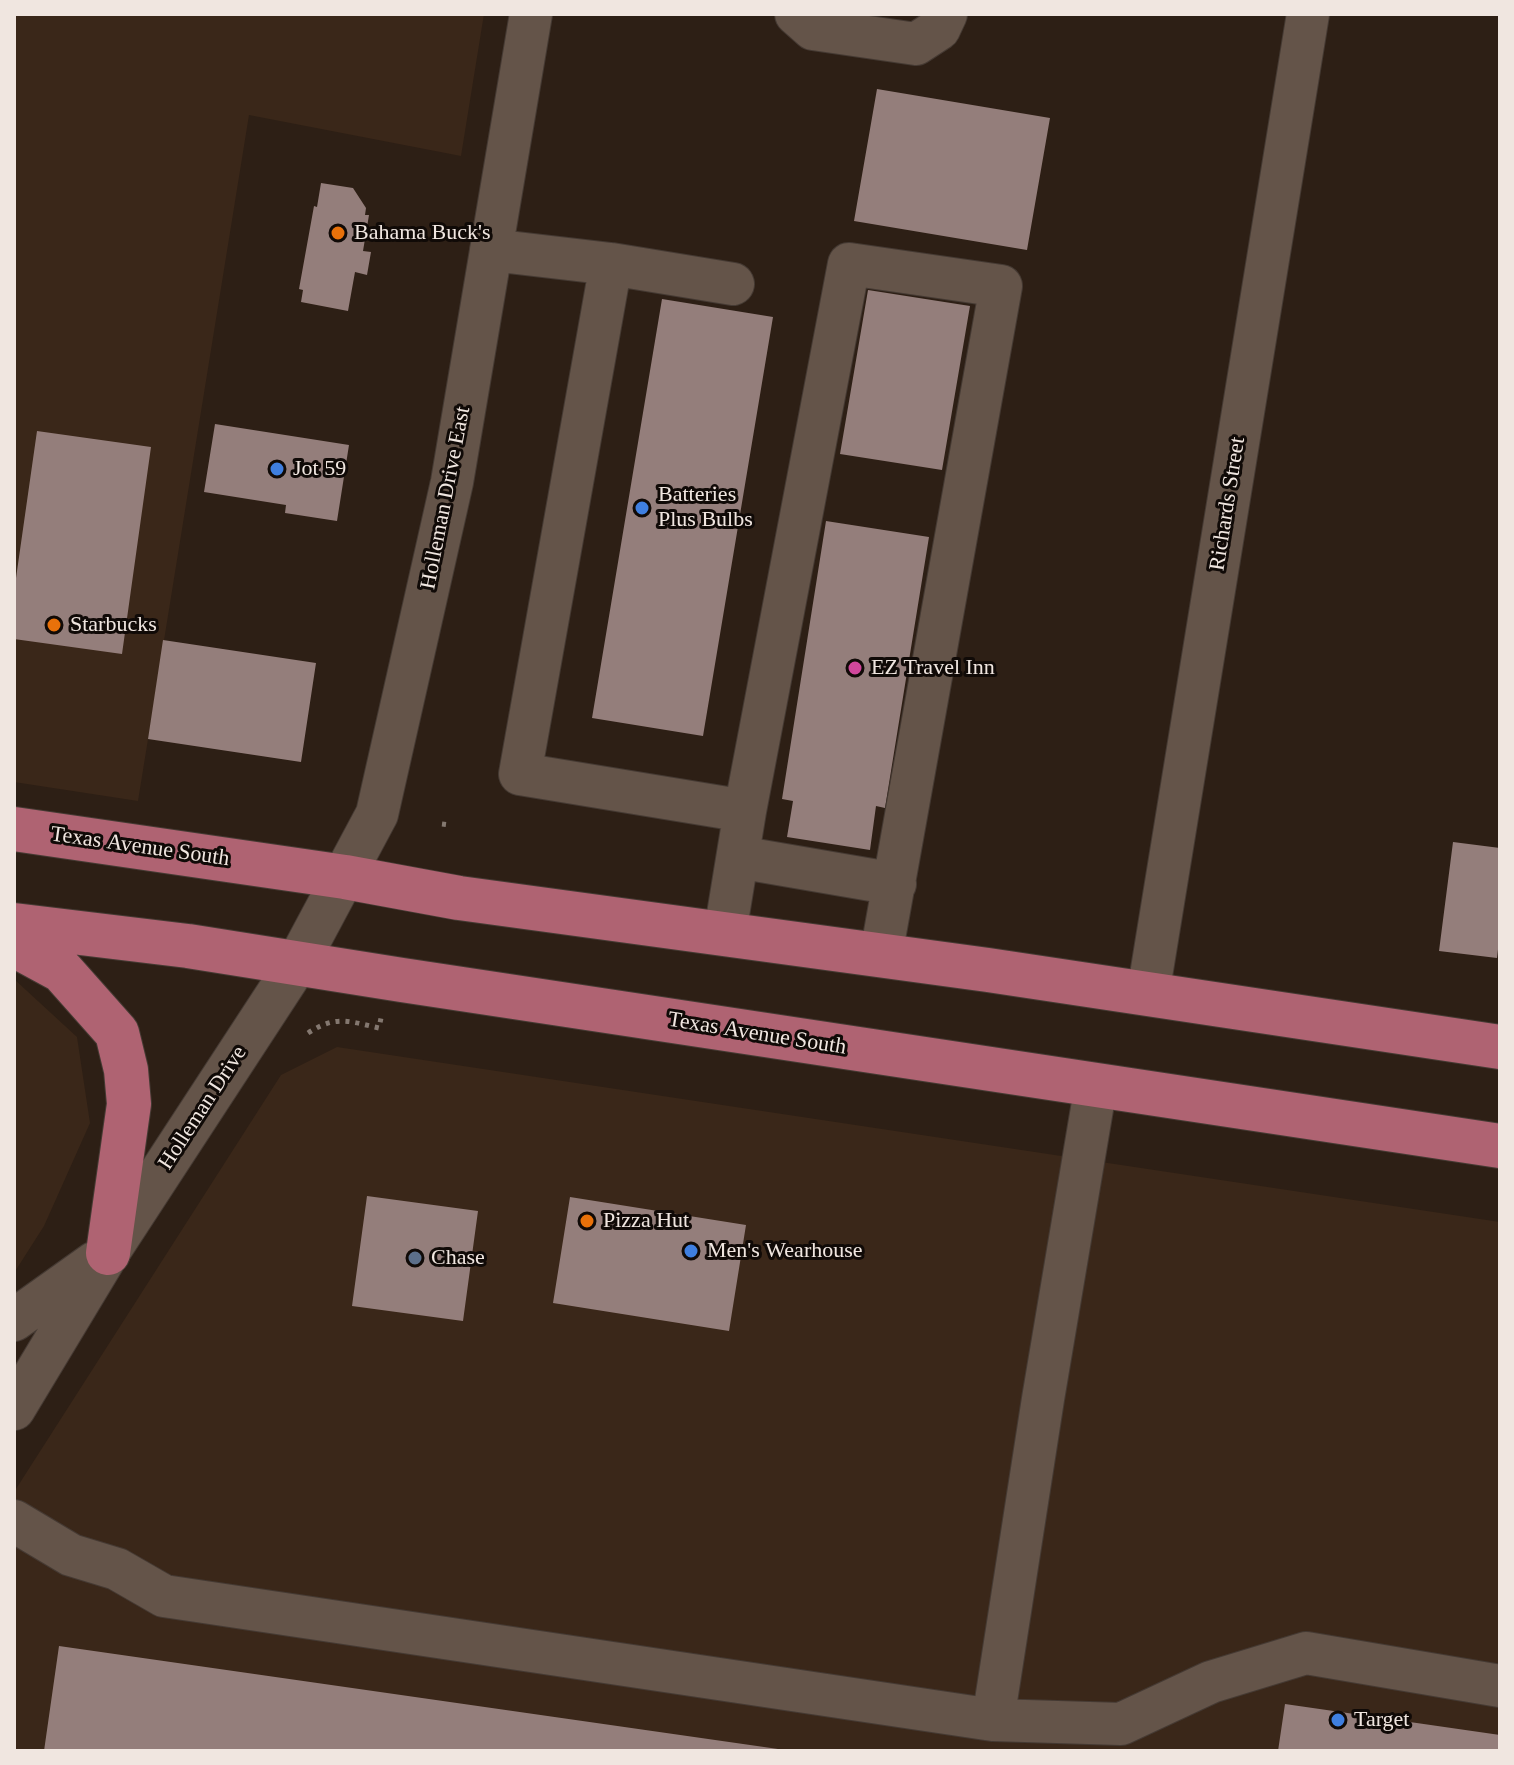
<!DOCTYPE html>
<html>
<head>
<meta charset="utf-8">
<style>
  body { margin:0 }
  #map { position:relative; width:1514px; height:1765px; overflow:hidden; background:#2d1f15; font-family:Georgia,serif }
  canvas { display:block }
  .frame { position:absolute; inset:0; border:16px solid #f0e6e0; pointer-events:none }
</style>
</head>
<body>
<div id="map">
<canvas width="1514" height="1765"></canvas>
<div class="frame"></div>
</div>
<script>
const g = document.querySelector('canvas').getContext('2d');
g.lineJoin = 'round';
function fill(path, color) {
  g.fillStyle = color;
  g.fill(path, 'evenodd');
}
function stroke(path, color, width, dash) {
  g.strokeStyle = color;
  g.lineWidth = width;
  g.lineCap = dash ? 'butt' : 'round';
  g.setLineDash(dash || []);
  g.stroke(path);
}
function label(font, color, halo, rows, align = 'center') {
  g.font = font + ' Georgia,serif';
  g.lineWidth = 6;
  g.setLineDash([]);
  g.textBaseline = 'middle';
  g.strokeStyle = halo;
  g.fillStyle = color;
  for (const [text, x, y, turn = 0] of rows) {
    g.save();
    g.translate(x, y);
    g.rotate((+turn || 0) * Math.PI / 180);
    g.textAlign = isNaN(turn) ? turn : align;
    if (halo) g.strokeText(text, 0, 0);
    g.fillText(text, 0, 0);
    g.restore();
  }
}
fill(new Path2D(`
  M 14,14 L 484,14 L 461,156 L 249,115 L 138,801 L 14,782 Z
  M 14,979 L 77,1037 L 90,1123 L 44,1226 L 14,1273 Z
  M 337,1047 L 1500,1222 L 1500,1751 L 14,1751 L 14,1492 L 281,1075 Z`), '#3a2719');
fill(new Path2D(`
  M 877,89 L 1050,118 L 1027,250 L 854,221 Z
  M 321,183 L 353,188 L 366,208 L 365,215 L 369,215 L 363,251 L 371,252 L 367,275 L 355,272 L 348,311 L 301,302 L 303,290 L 299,289 L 314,206 L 317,207 Z
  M 868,290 L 970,306 L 942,470 L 840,454 Z
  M 662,299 L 773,317 L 703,736 L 592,718 Z
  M 215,424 L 349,445 L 337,521 L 285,513 L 286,505 L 204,492 Z
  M 37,431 L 151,447 L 122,654 L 14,639 L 14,592 Z
  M 826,521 L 929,537 L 885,808 L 876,806 L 870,850 L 787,837 L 793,801 L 782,799 Z
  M 163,640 L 316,663 L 301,762 L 148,739 Z
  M 1453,842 L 1500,848 L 1500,932 L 1497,958 L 1439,951 Z
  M 367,1196 L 478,1211 L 463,1321 L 352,1306 Z
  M 570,1197 L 746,1225 L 729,1331 L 553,1303 Z
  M 59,1646 L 778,1749 L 778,1751 L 44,1751 Z
  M 1285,1704 L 1500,1735 L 1500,1751 L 1278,1751 Z`), '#947e7b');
const minor = new Path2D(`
  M 796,14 L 813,29 L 916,44 L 939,29 L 946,14
  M 491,250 L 611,264 L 520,774 L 745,811 L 725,933
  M 611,264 L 733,284
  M 745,811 L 849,264 L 1001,286 L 881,955
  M 738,857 L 895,884
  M 1148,994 L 1308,14
  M 14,1320 L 94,1263
  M 14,1409 L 108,1253 L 298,962 L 377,814 L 452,482 L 531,14
  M 14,1521 L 71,1555 L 117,1569 L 164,1596 L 993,1720 L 1121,1724 L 1211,1682 L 1306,1653 L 1500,1686
  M 993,1720 L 1043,1399 L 1096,1085`);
const major = new Path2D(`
  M 14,829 L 345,877 L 459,898 L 988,970 L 1500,1047
  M 14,925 L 188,946 L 402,980 L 1500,1146
  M 14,945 L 62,971 L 117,1033 L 126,1070 L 129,1104 L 108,1253`);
stroke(minor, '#453a33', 44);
stroke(major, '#453a33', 46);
stroke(new Path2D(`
  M 442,824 L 450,825
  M 308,1033 C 336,1015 348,1021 379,1028 L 381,1018`), '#847870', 5, [4, 6]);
stroke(minor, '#645449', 42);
stroke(major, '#af6372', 44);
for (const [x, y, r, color] of [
  [338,233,8,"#e8710a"],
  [277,469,8,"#3f7fe0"],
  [642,508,8,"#3f7fe0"],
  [54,625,8,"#e8710a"],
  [855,668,8,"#d1479c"],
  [587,1221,8,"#e8710a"],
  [691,1251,8,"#3f7fe0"],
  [415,1258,8,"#5c6f8a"],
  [1338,1720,8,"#3f7fe0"]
]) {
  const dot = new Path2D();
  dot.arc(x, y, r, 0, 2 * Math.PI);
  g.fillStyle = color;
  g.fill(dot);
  stroke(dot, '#100a07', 3);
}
label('22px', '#f0e6e0', '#100a07', [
  ["Bahama Buck's",354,233],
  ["Jot 59",293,469],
  ["Batteries",658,495],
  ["Plus Bulbs",658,520],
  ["Starbucks",70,625],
  ["EZ Travel Inn",871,668],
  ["Pizza Hut",603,1221],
  ["Men's Wearhouse",707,1251],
  ["Chase",431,1258],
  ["Target",1354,1720]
], 'left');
label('22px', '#f0e6e0', '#100a07', [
  ["Holleman Drive East",446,498,-79],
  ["Richards Street",1228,504,-81],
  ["Texas Avenue South",140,847,8],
  ["Texas Avenue South",757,1034,9],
  ["Holleman Drive",203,1108,-57]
]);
</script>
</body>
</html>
